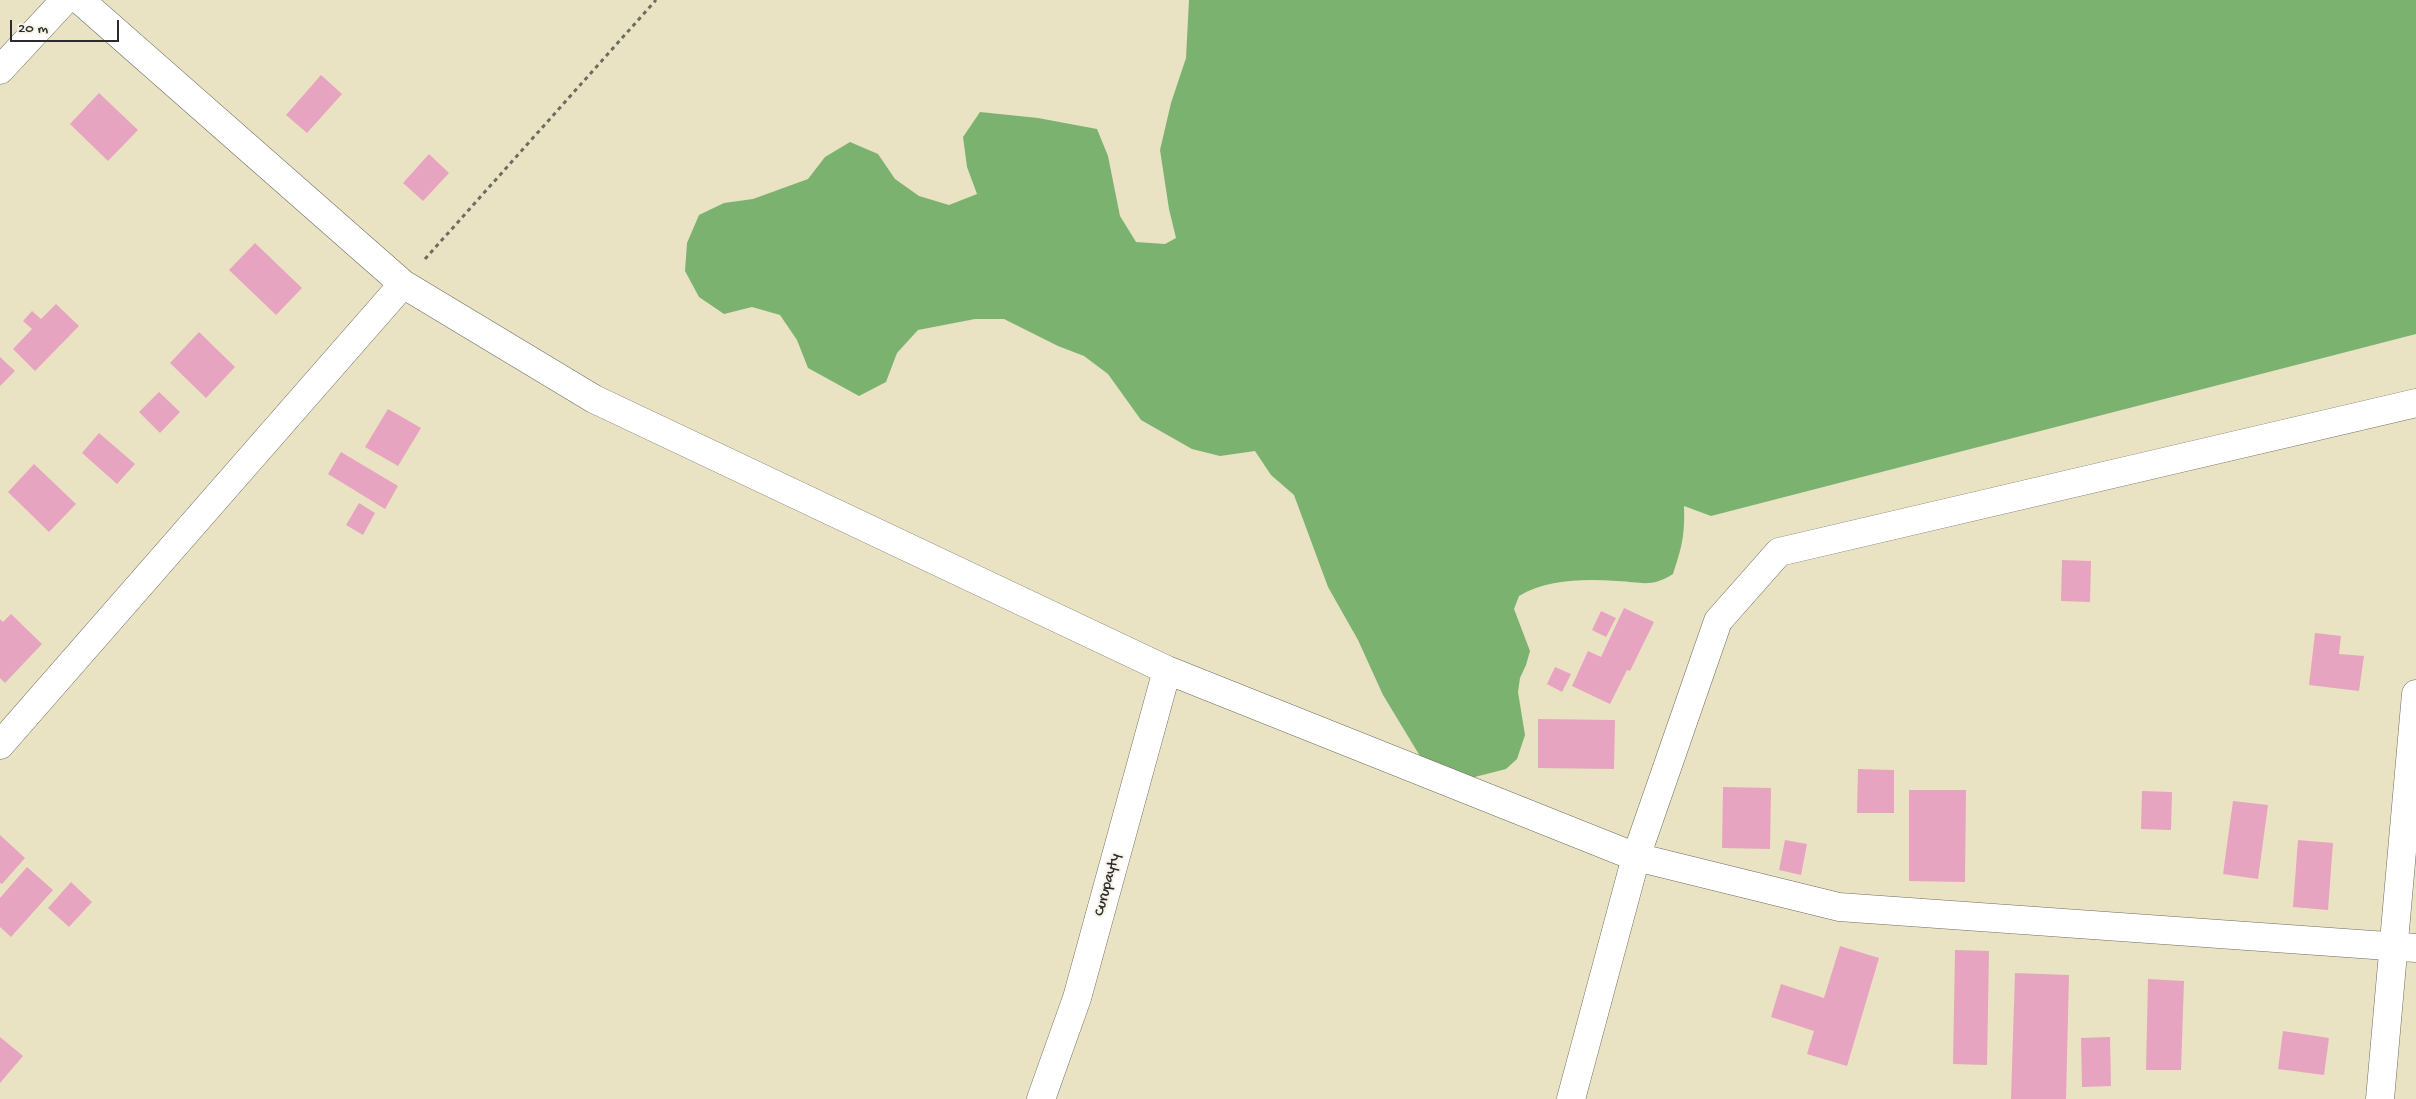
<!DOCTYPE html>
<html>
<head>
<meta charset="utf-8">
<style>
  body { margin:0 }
  #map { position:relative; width:2416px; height:1099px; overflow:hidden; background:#e9e3c3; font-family:"Gochi Hand",sans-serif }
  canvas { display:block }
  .scale { position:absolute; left:10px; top:20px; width:109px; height:22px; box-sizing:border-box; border:2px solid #2b2b2b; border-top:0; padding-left:6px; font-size:15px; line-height:18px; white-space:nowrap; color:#2b2b2b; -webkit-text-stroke:4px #f7f3e8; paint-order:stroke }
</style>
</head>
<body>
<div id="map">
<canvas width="2416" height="1099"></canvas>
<div class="scale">20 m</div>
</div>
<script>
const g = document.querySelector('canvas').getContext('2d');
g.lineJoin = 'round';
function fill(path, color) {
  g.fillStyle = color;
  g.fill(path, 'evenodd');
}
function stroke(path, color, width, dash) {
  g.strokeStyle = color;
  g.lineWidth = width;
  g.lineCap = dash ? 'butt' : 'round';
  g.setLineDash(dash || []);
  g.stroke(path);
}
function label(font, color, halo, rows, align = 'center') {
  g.font = font + ' "Gochi Hand",sans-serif';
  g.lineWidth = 4;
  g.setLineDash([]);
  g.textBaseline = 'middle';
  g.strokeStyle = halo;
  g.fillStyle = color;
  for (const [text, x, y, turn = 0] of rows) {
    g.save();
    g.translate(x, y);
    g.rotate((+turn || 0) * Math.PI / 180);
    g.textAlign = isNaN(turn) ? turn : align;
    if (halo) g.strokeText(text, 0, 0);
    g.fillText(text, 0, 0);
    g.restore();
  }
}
fill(new Path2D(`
  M 1189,0 L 2416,0 L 2416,334 L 1711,516 L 1684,506 C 1685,535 1682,547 1673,574 C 1651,588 1642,582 1617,581 C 1584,579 1548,579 1519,596 L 1514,609 L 1530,651 L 1526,665 L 1520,678 L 1518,692 L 1525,735 L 1517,759 L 1506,769 L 1463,780 L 1423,761 L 1383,695 L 1358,640 L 1328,587 L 1294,495 L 1271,475 L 1255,451 L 1220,456 L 1192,449 L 1141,420 L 1108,374 L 1084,356 L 1058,346 L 1004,319 L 975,319 L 918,330 L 897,353 L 886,382 L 859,396 L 808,368 L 797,340 L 780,315 L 752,307 L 724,314 L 699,297 L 685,271 L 687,243 L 699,215 L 724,203 L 753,199 L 808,179 L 825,157 L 850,142 L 878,154 L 895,179 L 919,196 L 949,205 L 977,194 L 967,167 L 963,137 L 980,112 L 1038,118 L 1097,129 L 1108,156 L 1120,216 L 1136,242 L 1165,244 L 1176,238 L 1169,209 L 1160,150 L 1171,103 L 1186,58 Z`), '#7bb270');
fill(new Path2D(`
  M 321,75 L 342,94 L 307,133 L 286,115 Z
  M 99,93 L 138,130 L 108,161 L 70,124 Z
  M 429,154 L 449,173 L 423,201 L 403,183 Z
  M 255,243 L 302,288 L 276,315 L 229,270 Z
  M 56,304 L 79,326 L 35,371 L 13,349 L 32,329 L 23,321 L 32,311 L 41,319 Z
  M 199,332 L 235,367 L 206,398 L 170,363 Z
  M 0,357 L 15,371 L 0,386 Z
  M 159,392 L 180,412 L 160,433 L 139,412 Z
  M 388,409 L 421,428 L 398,466 L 365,447 Z
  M 99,433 L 135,464 L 117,484 L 82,453 Z
  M 341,452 L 398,486 L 385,509 L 328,474 Z
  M 34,464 L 76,504 L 49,532 L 8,492 Z
  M 359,503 L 375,513 L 363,535 L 346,525 Z
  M 2062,560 L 2091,561 L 2090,602 L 2061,601 Z
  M 1624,608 L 1654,622 L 1630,671 L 1627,670 L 1610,704 L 1572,686 L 1588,651 L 1601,657 Z
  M 1601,611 L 1616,618 L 1606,637 L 1592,630 Z
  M 11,614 L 42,644 L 5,683 L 0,678 L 0,619 L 3,622 Z
  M 2315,633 L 2341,636 L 2339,654 L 2364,656 L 2359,691 L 2309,685 Z
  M 1555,667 L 1571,674 L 1562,692 L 1547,684 Z
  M 1538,719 L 1615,720 L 1614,769 L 1538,768 Z
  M 1858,769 L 1894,770 L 1894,813 L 1857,813 Z
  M 1723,787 L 1771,788 L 1770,849 L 1722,848 Z
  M 1909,790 L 1966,790 L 1965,882 L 1909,881 Z
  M 2142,791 L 2172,792 L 2171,830 L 2141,829 Z
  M 2233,801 L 2268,805 L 2258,879 L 2223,874 Z
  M 0,835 L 25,858 L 2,884 L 0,883 Z
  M 1785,840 L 1807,844 L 1801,875 L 1779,870 Z
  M 2298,840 L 2333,843 L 2328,910 L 2293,907 Z
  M 27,867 L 53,890 L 11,937 L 0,927 L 0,898 Z
  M 71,882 L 92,902 L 69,927 L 48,908 Z
  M 1840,946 L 1879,958 L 1847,1066 L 1807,1054 L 1814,1031 L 1771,1017 L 1781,984 L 1824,998 Z
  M 1955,950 L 1989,951 L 1987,1065 L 1953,1064 Z
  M 2015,973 L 2069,975 L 2066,1099 L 2011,1099 Z
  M 2148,979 L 2184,981 L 2181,1070 L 2146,1070 Z
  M 2283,1031 L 2329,1038 L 2324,1075 L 2278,1069 Z
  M 0,1037 L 23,1056 L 0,1083 Z
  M 2110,1037 L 2111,1086 L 2082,1087 L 2081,1038 Z`), '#e7a4c0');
const minor = new Path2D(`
  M 80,0 L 403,284 L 594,399 L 1167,670 L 1636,857 L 1839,907 L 2416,948
  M 0,70 L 65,0
  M 0,745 L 403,284
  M 1041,1099 L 1077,998 L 1167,670
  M 1571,1099 L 1636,857 L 1718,621 L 1779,552 L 2416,403
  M 2380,1099 L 2416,694`);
stroke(minor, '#6e6b60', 29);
stroke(new Path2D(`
  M 425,259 L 656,0`), '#6e6b60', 3, [4, 4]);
stroke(minor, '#fff', 28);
label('15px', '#2b2b2b', '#f7f3e8', [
  ["Curupayty",1108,885,-75]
]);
</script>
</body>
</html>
